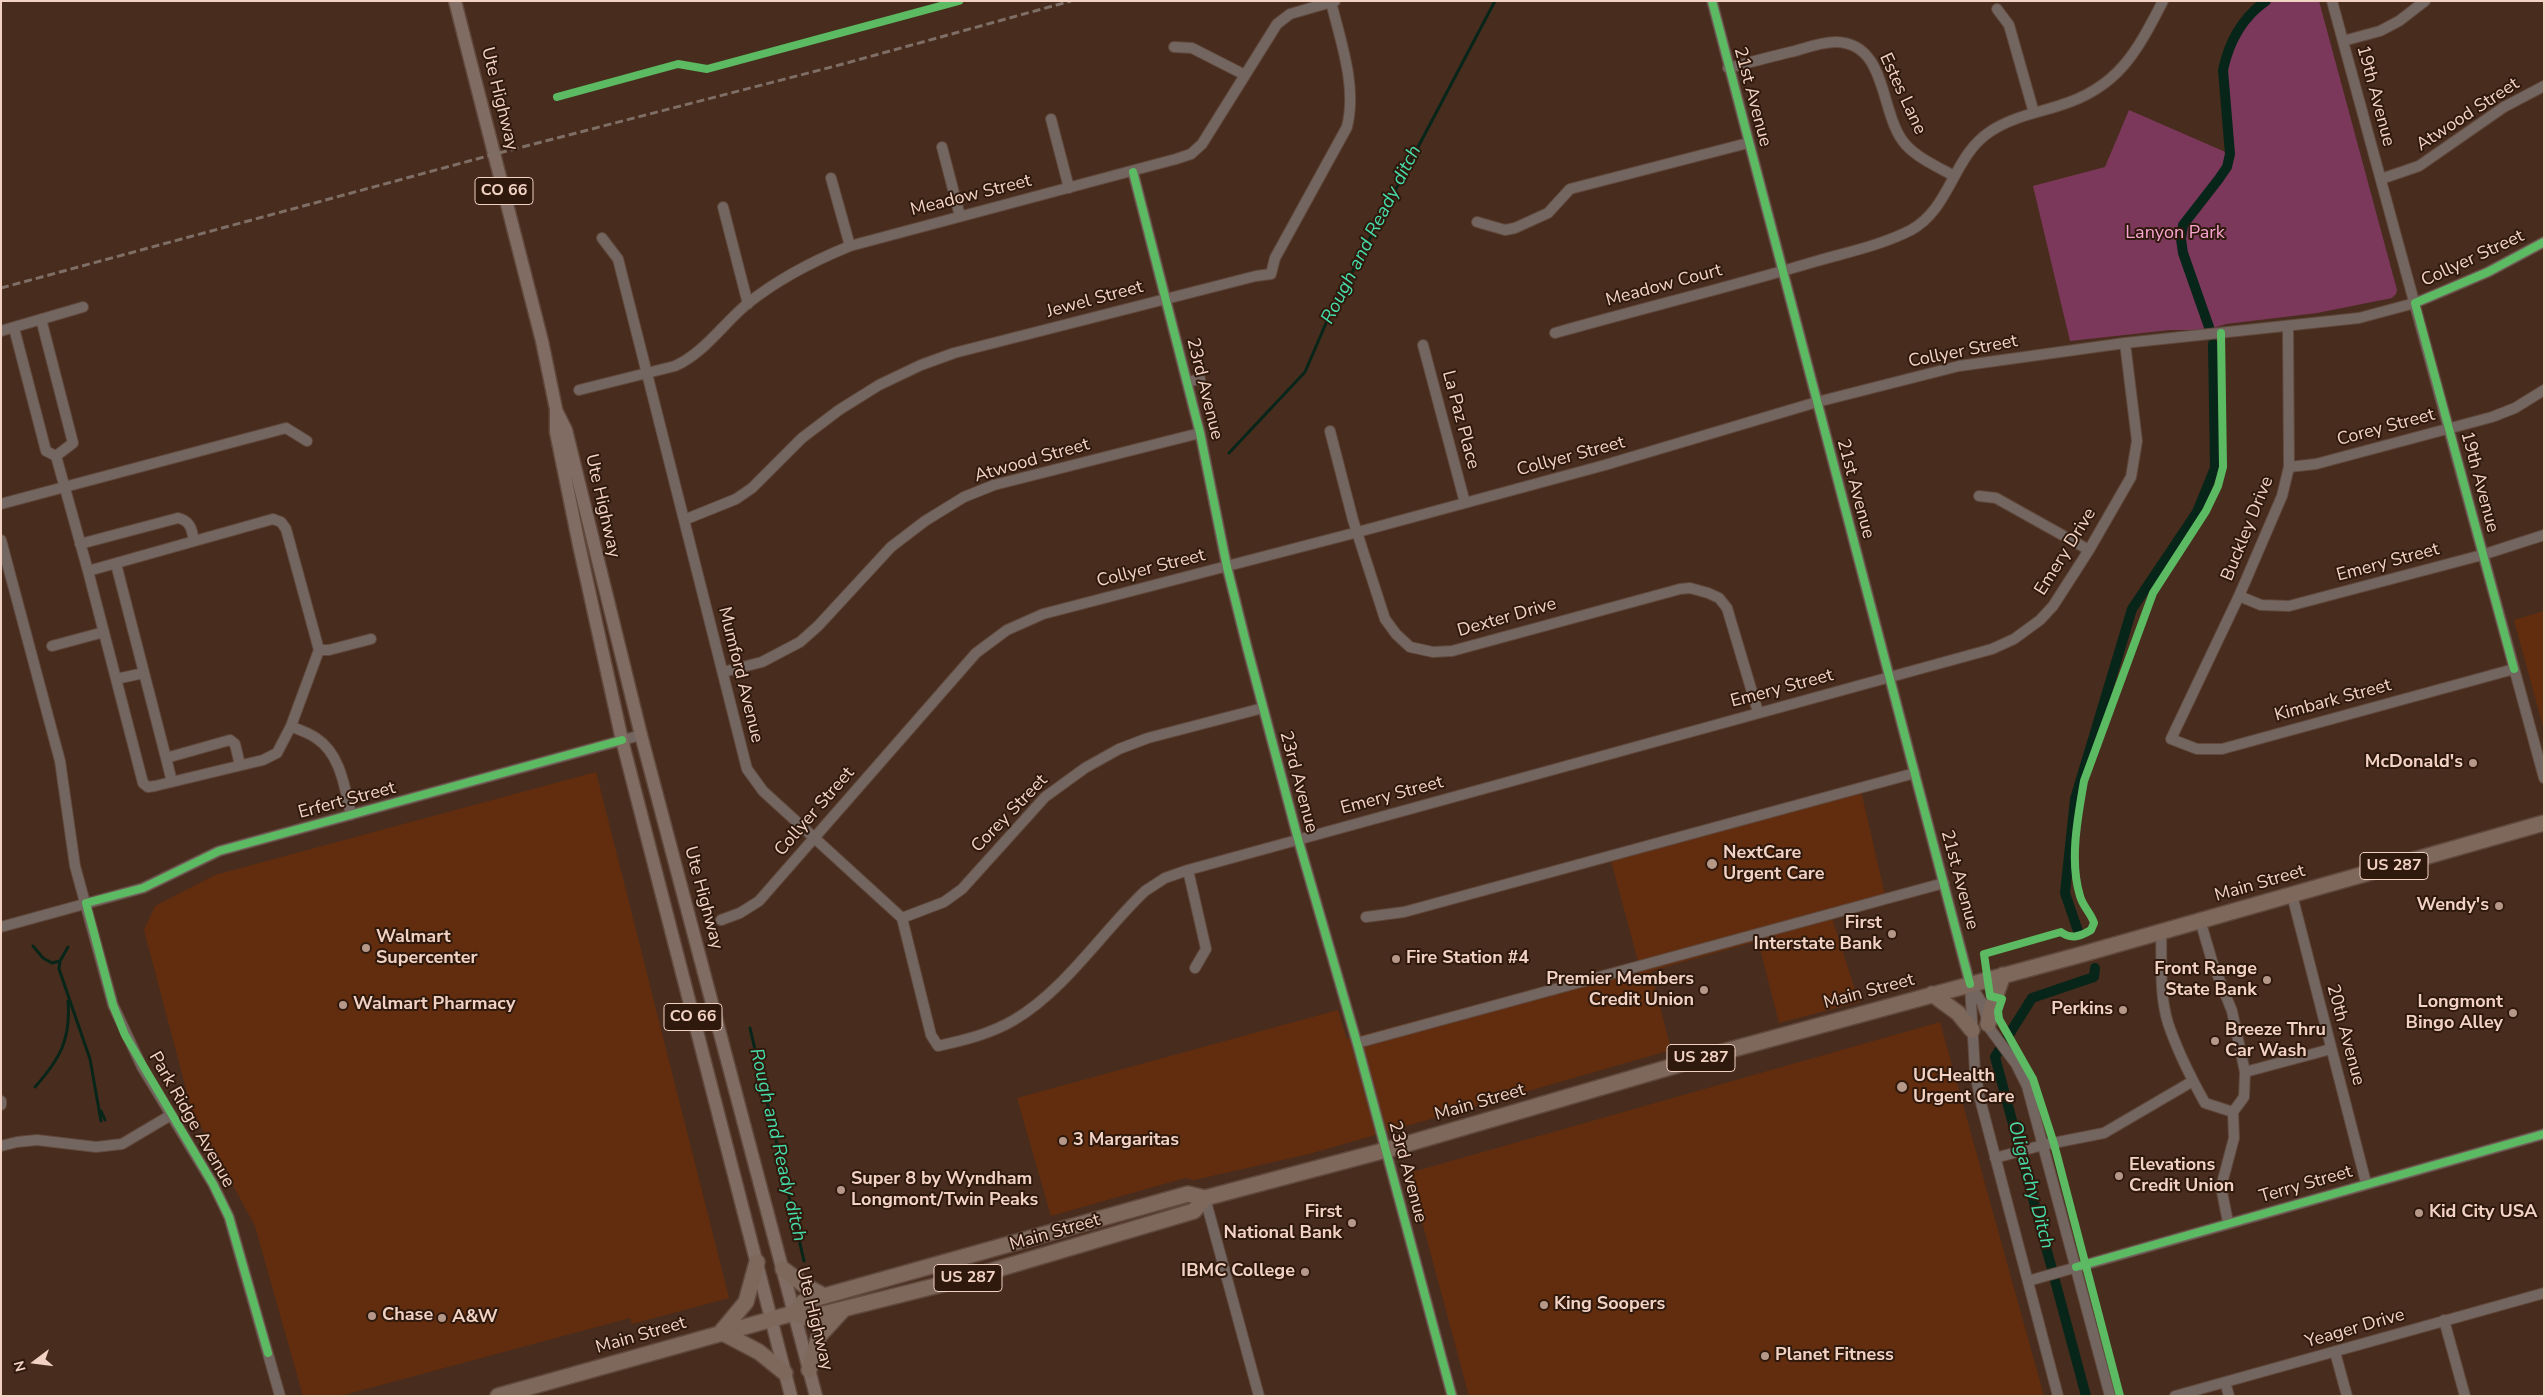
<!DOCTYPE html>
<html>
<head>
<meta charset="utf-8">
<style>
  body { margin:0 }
  #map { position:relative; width:2545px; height:1397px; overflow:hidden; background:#482d1e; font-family:"Nunito Sans",sans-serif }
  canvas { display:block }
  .frame { position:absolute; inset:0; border:2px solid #f2d2c3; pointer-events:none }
  .north { position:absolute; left:10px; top:1337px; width:50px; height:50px; -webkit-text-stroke:4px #2f190d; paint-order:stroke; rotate:255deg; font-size:14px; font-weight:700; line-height:20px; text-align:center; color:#f2d2c3 }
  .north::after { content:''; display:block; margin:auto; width:18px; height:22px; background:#f2d2c3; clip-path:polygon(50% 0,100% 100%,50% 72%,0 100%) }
</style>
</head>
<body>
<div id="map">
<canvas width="2545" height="1397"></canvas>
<div class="frame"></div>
<div class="north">N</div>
</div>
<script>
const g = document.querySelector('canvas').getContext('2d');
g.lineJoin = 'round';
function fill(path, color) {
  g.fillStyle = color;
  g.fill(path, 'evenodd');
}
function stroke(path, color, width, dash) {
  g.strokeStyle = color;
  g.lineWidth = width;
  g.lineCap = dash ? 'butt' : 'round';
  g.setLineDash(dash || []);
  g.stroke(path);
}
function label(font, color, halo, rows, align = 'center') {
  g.font = font + ' "Nunito Sans",sans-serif';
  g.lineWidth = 4;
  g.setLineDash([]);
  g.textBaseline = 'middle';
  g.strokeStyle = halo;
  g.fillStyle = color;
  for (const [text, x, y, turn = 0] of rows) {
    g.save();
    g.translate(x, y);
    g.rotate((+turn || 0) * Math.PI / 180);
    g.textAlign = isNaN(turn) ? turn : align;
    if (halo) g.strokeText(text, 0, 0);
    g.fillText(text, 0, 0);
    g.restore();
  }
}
fill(new Path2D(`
  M 2544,611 L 2544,730 L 2514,620 Z
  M 596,772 L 729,1298 L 632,1324 L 630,1318 L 340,1396 L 303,1396 L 255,1226 L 191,1108 L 144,930 L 155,906 L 215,875 Z
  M 1861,791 L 1885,895 L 1829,909 L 1859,1002 L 1779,1023 L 1758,941 L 1651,971 L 1671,1050 L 1309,1154 L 1194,1180 L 1185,1178 L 1051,1216 L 1017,1098 L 1338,1010 L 1347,1039 L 1638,961 L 1611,861 Z
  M 1940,1022 L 2044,1396 L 1469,1396 L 1409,1173 Z`), '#622d0e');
fill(new Path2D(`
  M 2266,1 L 2319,1 L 2397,290 L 2396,294 L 2392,298 L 2317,313 L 2226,324 L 2206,330 L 2170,330 L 2070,341 L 2033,186 L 2105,167 L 2129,110 L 2230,154 L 2223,70 C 2229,42 2243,17 2266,1 Z`), '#7c385b');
stroke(new Path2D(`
  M 1229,453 L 1305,372 L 1330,314 L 1495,1
  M 33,946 L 43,958 L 52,963 L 60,961
  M 68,947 L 60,961 L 59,969 L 90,1059 L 101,1121
  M 750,1028 L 804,1261
  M 35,1087 C 60,1059 71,1039 68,1001
  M 101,1111 L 105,1120`), '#082519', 3);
stroke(new Path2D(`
  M 2209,327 L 2183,253 L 2181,239 L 2183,225 L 2218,180 L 2227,167 L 2230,154 L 2223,70 C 2229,42 2243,17 2266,1
  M 2079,934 L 2065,893 L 2075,799 L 2132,609 L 2197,512 L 2215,468 L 2213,344
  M 2086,1396 L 1995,1057 L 2032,998 L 2094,977 L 2095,968`), '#082519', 10);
const minor = new Path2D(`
  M 1712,1 L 1970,984 L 1982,1003 L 1990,1029 L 2016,1064 L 2027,1086 L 2110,1396
  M 2332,1 L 2544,778
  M 1997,9 L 2009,25 L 2034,113
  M 2343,41 L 2380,31 L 2399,21 L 2425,1
  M 1174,47 L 1192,48 L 1245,75
  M 1728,68 C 1751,62 1773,56 1795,51 C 1808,47 1822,42 1836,42 C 1889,43 1879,116 1906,145 C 1919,159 1938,167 1954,176
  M 1051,119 L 1069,188
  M 942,147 L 960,216
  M 1133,172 L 1200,433 L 1227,567 L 1247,647 L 1298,839 L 1357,1043 L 1452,1396
  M 831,178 L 850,246
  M 2381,179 L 2419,166 L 2504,107 L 2544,86
  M 723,207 L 748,304
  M 1477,222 L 1505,230 L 1515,228 L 1548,213 L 1570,189 L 1748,143
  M 602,238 L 618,259 L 747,769 L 763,791 L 902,918 L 931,1035 L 938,1046 C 965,1040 990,1034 1014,1020 C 1065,990 1102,932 1145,891 L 1165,878 L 1188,870 L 1992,649 L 2014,639 L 2040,620 L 2053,606 L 2089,550 L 2131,477 L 2137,441 L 2125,343
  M 41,319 L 73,443 L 56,456
  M 2288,327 L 2289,467 L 2282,496 L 2239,596 L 2171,739 L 2197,749 L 2222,749 L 2514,669
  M 14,328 L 46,451 L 56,456 L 88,571
  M 1,331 L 83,307
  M 1555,333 C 1640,309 1726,288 1810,263 C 1843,253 1880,246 1911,230 C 1951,208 1953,155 1991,131 C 2012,117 2037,113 2061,105 C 2119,87 2137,51 2163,1
  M 1423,345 L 1465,503
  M 1187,382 L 1200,379
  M 579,390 L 675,366 C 704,353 723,324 747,304 C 778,279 813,261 850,246 L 1176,159 L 1191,154 L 1202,144 L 1277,24 L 1290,14 L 1335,1
  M 1330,431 L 1353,520 L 1385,619 L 1396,634 L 1410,647 L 1433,652 L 1452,651 L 1680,589 L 1690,588 L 1708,593 L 1719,598 L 1727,608 L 1758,712
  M 2289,467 L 2316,464 L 2492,417 L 2515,408 L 2544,390
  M 1979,496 L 1996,498 L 2089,550
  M 1,504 L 286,428 L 307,441
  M 684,520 L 736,499 L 752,488 L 802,438 L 839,410 L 879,385 L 921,365 L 954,353 L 1256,276 L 1271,274 L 1275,258 L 1347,127 C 1357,86 1341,43 1331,2
  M 1,540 L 60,761 L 75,866 L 113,1005 L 142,1067 L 213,1184 L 229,1217 L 280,1396
  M 80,544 L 178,518 C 191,521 192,530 194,541
  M 116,564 L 166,758 L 230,740 L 235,744 L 240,765
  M 2239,596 L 2261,605 L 2289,606 L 2482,555 L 2544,535
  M 52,646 L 104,632
  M 319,650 L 329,650 L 371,639
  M 723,672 L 762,662 L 800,642 L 818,626 L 891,547 L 925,521 L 964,497 L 994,485 L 1200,433
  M 116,679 L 144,673
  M 291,726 L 277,753 L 263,760 L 155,786 L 148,787 L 143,783 L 88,571 L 273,519 L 281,522 L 286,529 L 319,650 L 291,726 C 299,730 309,733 316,738 C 341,754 345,789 351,815
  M 166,758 L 172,782
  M 1188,870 L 1206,949 L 1195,968
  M 2292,895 L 2366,1183
  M 1366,917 L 1404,912 L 1915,773
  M 902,918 L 944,902 L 962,889 L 1045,797 L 1085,768 L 1119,749 L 1148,738 L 1263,708
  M 721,920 L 740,913 L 759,901 L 976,653 L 1007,630 L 1043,614 L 1358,532 L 1605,465 L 1817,402 L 1959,366 L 2125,343 L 2359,318 L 2415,303 L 2439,293 L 2488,272 L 2544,242
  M 2200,920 L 2212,961 L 2232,1011 L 2245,1072 L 2244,1097 L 2233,1112 L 2234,1138 L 2221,1187 L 2228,1222
  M 1,927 L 143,888 L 219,851 L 641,735
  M 2161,931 C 2162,961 2159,994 2168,1023 C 2177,1050 2191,1078 2205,1103 L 2233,1112
  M 1970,985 L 1975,1072 L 1980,1099 L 2058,1396
  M 1357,1043 L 1944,883
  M 2245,1072 L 2331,1049
  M 1,1101 L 1,1105
  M 1,1146 L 17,1142 L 37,1140 L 96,1147 L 122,1144 L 171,1115
  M 1995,1158 L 2043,1145 L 2104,1133 L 2193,1081
  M 1205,1198 L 1259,1396
  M 2028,1281 L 2544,1134
  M 2444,1320 L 2465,1396
  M 2335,1352 L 2347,1396
  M 2225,1382 L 2229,1396
  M 2175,1396 L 2544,1293`);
const major = new Path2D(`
  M 455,1 L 542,341 L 556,409 L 556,432 L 579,545 L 622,740 L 791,1396
  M 557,412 L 566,430 L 641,735 L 816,1396`);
const highway = new Path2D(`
  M 1932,994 L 1958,1013 L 1972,1030
  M 1988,1024 L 1992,1006 L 2003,975
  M 783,1269 L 804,1285 L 824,1296
  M 794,1313 L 807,1318 L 971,1277 L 1194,1211 L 1205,1198
  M 721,1332 L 746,1302 L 757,1262
  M 721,1332 L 759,1352 L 785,1373
  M 809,1370 L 819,1336 L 843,1310
  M 498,1396 L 794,1313 L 803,1302 L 1188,1194 L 1205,1198 L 1386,1150 L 1715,1054 L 2083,954 L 2544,823`);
stroke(minor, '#60483c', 12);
stroke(major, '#60483c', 15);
stroke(highway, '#60483c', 18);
stroke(minor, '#73655f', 10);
stroke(major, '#806c62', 12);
stroke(highway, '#7e685c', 15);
stroke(new Path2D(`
  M 1,288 L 495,154 L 843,64 L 1071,1`), '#7e6e65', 3, [8, 4]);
stroke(new Path2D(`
  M 1712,1 L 1970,984
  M 557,97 L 678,64 L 707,69 L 959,1
  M 1133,172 L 1200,433 L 1227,567 L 1247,647 L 1298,839 L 1357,1043 L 1452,1396
  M 2514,669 L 2415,303 L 2488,272 L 2544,242
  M 2076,1267 L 2544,1134
  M 268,1353 L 229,1217 L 213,1184 L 125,1035 L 113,1005 L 86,903 L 143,888 L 219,851 L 622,740
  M 2120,1396 L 2054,1144 L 2033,1079 L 1999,1019 L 1998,1011 L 2002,999 L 1990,996 L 1984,954 L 2061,932 C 2071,940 2081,936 2091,930 L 2094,923 C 2091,913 2083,907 2080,896 C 2069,861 2078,816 2084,781 L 2153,593 L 2206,511 L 2218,486 L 2223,467 L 2221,333`), '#5cba63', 8);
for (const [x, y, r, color] of [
  [2473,763,5,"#b69889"],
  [1712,864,6,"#b69889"],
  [2499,906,5,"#b69889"],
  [1892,934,5,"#b69889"],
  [366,948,5,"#b69889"],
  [1396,959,5,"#b69889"],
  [2267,980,5,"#b69889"],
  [1704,990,5,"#b69889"],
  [343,1005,5,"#b69889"],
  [2123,1010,5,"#b69889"],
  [2513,1013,5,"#b69889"],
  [2215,1041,5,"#b69889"],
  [1902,1087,6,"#b69889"],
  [1063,1141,5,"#b69889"],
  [2119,1176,5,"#b69889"],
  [841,1190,5,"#b69889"],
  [2419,1213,5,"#b69889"],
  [1352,1223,5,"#b69889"],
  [1305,1272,5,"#b69889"],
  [1544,1305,5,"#b69889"],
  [372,1316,5,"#b69889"],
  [442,1318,5,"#b69889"],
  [1765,1356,5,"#b69889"]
]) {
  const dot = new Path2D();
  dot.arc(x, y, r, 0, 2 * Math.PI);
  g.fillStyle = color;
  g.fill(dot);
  stroke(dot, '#2f190d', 2);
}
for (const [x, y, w] of [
  [504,191,58],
  [2394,866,68],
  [693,1017,58],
  [1701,1058,68],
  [968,1278,68]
]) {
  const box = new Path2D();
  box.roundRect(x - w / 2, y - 13.5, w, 27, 4);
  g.fillStyle = '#2f190d';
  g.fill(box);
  stroke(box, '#f2d2c3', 1);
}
label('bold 16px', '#f2d2c3', null, [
  ["CO 66",504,191],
  ["US 287",2394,866],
  ["CO 66",693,1017],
  ["US 287",1701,1058],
  ["US 287",968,1278]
]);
label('18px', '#f2d2c3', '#2f190d', [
  ["Estes Lane",1902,94,65],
  ["19th Avenue",2375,96,75],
  ["21st Avenue",1752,97,75],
  ["Ute Highway",499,99,76],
  ["Atwood Street",2468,115,-33],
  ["Meadow Street",971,196,-14],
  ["Collyer Street",2473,259,-25],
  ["Meadow Court",1664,286,-15],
  ["Jewel Street",1095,300,-15],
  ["Collyer Street",1963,352,-11],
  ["23rd Avenue",1204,389,76],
  ["La Paz Place",1460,420,75],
  ["Corey Street",2386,428,-15],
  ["Collyer Street",1571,457,-15],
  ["Atwood Street",1032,461,-16],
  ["19th Avenue",2479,482,75],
  ["21st Avenue",1855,489,75],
  ["Ute Highway",602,506,77],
  ["Buckley Drive",2248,529,-68],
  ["Emery Drive",2066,552,-58],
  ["Emery Street",2388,563,-15],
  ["Collyer Street",1151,569,-14],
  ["Dexter Drive",1507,618,-16],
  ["Mumford Avenue",740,675,76],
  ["Emery Street",1782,689,-15],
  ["Kimbark Street",2333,701,-15],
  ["23rd Avenue",1298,782,75],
  ["Emery Street",1392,796,-15],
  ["Erfert Street",347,801,-15],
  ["Collyer Street",815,812,-49],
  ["Corey Street",1010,814,-46],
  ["21st Avenue",1959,880,75],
  ["Main Street",2260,884,-16],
  ["Ute Highway",703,898,75],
  ["Main Street",1869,992,-15],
  ["20th Avenue",2345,1035,75],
  ["Main Street",1480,1103,-16],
  ["Park Ridge Avenue",191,1120,60],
  ["23rd Avenue",1407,1172,75],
  ["Terry Street",2306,1185,-16],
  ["Main Street",1055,1233,-16],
  ["Ute Highway",814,1319,76],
  ["Yeager Drive",2355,1329,-16],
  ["Main Street",641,1336,-16]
]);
label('18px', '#faa5d3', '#2f190d', [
  ["Lanyon Park",2175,234]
]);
label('bold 18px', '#f2d2c3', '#2f190d', [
  ["McDonald's",2463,763,"right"],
  ["NextCare",1723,854],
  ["Urgent Care",1723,875],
  ["Wendy's",2489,906,"right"],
  ["First",1882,924,"right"],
  ["Interstate Bank",1882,945,"right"],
  ["Walmart",376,938],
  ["Supercenter",376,959],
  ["Fire Station #4",1406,959],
  ["Front Range",2257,970,"right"],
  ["State Bank",2257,991,"right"],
  ["Premier Members",1694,980,"right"],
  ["Credit Union",1694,1001,"right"],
  ["Longmont",2503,1003,"right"],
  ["Bingo Alley",2503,1024,"right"],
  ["Walmart Pharmacy",353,1005],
  ["Perkins",2113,1010,"right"],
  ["Breeze Thru",2225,1031],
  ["Car Wash",2225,1052],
  ["UCHealth",1913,1077],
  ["Urgent Care",1913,1098],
  ["3 Margaritas",1073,1141],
  ["Elevations",2129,1166],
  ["Credit Union",2129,1187],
  ["Super 8 by Wyndham",851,1180],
  ["Longmont/Twin Peaks",851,1201],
  ["First",1342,1213,"right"],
  ["National Bank",1342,1234,"right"],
  ["Kid City USA",2429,1213],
  ["IBMC College",1295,1272,"right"],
  ["King Soopers",1554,1305],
  ["Chase",382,1316],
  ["A&W",452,1318],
  ["Planet Fitness",1775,1356]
], 'left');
label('italic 19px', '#46dba9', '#2f190d', [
  ["Rough and Ready ditch",1372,235,-63],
  ["Rough and Ready ditch",777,1145,77],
  ["Oligarchy Ditch",2030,1185,75]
]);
</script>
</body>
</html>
